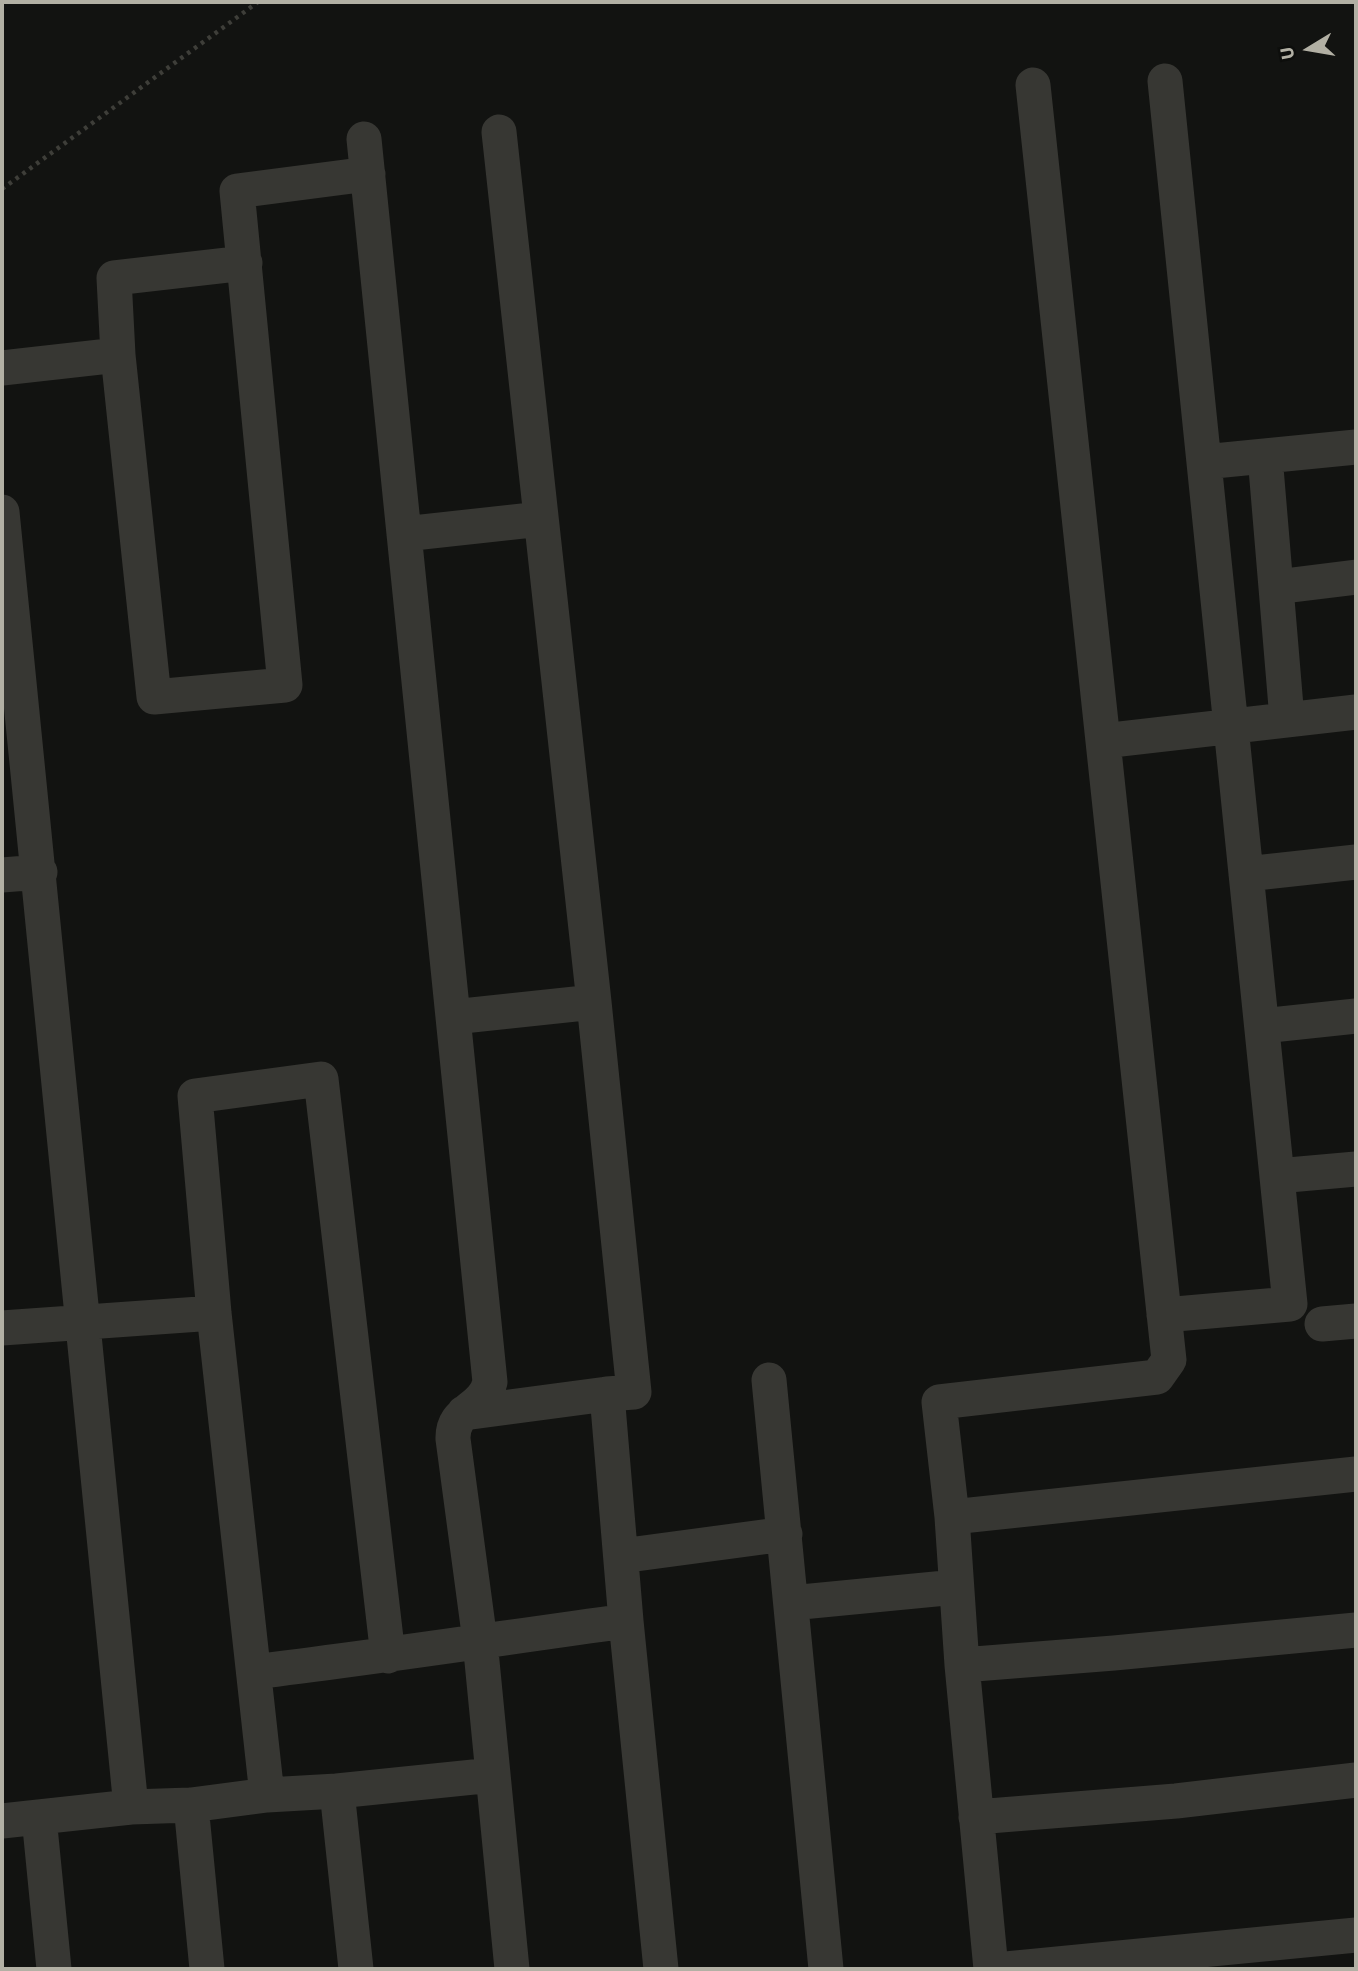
<!DOCTYPE html>
<html>
<head>
<meta charset="utf-8">
<style>
  body { margin:0 }
  #map { position:relative; width:1358px; height:1971px; overflow:hidden; background:#121311; font-family:"Source Sans 3",sans-serif }
  canvas { display:block }
  .frame { position:absolute; inset:0; border:4px solid #b2b0a4; pointer-events:none }
  .north { position:absolute; left:1274px; top:14px; width:70px; height:70px; -webkit-text-stroke:5px #0d0e0c; paint-order:stroke; rotate:259deg; font-size:19px; font-weight:700; line-height:28px; text-align:center; color:#b2b0a4 }
  .north::after { content:''; display:block; margin:auto; width:24px; height:32px; background:#b2b0a4; clip-path:polygon(50% 0,100% 100%,50% 72%,0 100%) }
</style>
</head>
<body>
<div id="map">
<canvas width="1358" height="1971"></canvas>
<div class="frame"></div>
<div class="north">U</div>
</div>
<script>
const g = document.querySelector('canvas').getContext('2d');
g.lineJoin = 'round';
function stroke(path, color, width, dash) {
  g.strokeStyle = color;
  g.lineWidth = width;
  g.lineCap = dash ? 'butt' : 'round';
  g.setLineDash(dash || []);
  g.stroke(path);
}
stroke(new Path2D(`
  M 2,189 L 258,2`), '#3e3e39', 4.5, [3.5, 5]);
stroke(new Path2D(`
  M 499,132 L 594,1002 L 634,1392 L 607,1394
  M 364,139 L 490,1382 C 483,1411 452,1408 453,1439 L 480,1641 L 512,1969
  M 245,263 L 114,278 L 118,355 L 154,697 L 285,685 L 237,191 L 368,174
  M 2,368 L 118,355
  M 1265,456 L 1287,719
  M 1204,462 L 1356,447
  M 2,512 C 48,943 87,1375 131,1807 L 2,1821
  M 404,534 L 541,519
  M 1276,587 L 1356,577
  M 1103,741 L 1356,712
  M 1246,874 L 1356,862
  M 2,875 L 40,872
  M 453,1017 L 594,1002
  M 1262,1026 L 1356,1016
  M 1277,1176 L 1356,1169
  M 1164,1315 L 1290,1304 L 1165,81
  M 1322,1324 L 1356,1321
  M 2,1328 L 214,1313
  M 769,1380 L 826,1969
  M 464,1413 L 607,1394 L 626,1621 L 661,1969
  M 952,1517 L 1356,1474
  M 621,1556 L 785,1534
  M 791,1603 L 956,1587
  M 962,1665 L 1114,1653 L 1356,1630
  M 254,1672 C 378,1657 502,1638 626,1621
  M 337,1791 L 356,1969
  M 267,1795 L 214,1313 L 195,1096 L 321,1079 L 388,1656
  M 191,1805 L 207,1969
  M 131,1807 L 191,1805 L 267,1795 L 337,1791 L 493,1775
  M 39,1817 L 54,1969
  M 976,1817 L 1176,1801 L 1356,1780
  M 991,1969 L 962,1665 L 952,1517 L 939,1402 L 1157,1377 L 1169,1360 L 1033,85
  M 1006,1969 L 1356,1935`), '#373733', 35);
</script>
</body>
</html>
